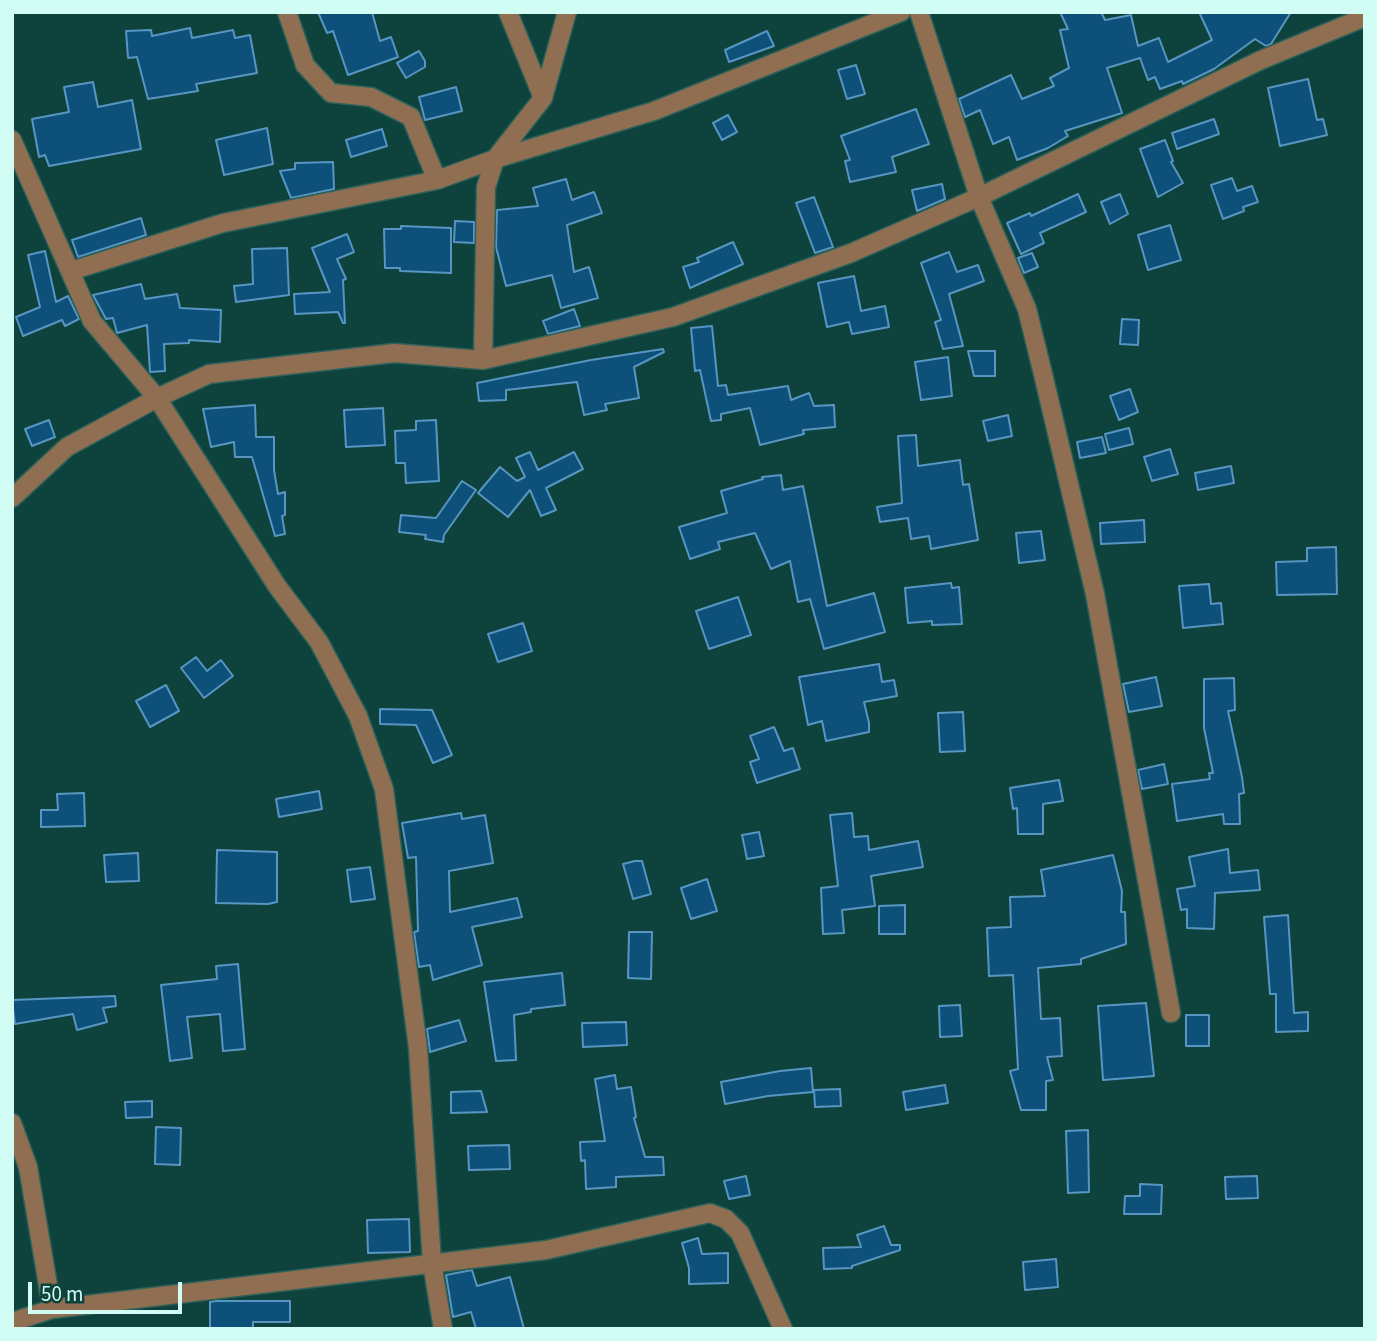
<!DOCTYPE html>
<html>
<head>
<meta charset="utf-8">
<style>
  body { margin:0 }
  #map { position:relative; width:1377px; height:1341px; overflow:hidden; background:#0d433c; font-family:"Source Sans 3",sans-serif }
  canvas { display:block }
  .frame { position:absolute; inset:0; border:14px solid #d1fdf4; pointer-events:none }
  .scale { position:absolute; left:28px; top:1282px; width:154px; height:32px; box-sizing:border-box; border:4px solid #d1fdf4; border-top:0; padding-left:9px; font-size:21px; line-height:24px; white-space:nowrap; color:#d1fdf4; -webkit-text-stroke:5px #0d433c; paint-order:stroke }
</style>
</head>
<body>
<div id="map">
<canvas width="1377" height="1341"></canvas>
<div class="frame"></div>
<div class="scale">50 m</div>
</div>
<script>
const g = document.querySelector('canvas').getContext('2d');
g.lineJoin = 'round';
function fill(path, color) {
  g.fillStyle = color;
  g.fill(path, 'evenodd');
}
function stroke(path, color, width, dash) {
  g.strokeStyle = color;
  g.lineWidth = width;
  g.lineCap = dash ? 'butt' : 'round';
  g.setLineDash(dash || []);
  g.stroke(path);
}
const building = new Path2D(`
  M 318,12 L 372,12 L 380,41 L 391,37 L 398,57 L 348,75 L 333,31 L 327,33 Z
  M 1060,12 L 1101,12 L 1105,20 L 1131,15 L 1138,46 L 1159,38 L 1168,62 L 1212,40 L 1199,12 L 1291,12 L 1271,44 L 1266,46 L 1255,39 L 1214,69 L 1183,84 L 1182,81 L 1160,89 L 1155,77 L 1148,80 L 1140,58 L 1107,68 L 1122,113 L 1065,131 L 1068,136 L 1048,148 L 1017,160 L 1009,137 L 993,144 L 980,110 L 965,117 L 959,99 L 1011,75 L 1022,99 L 1054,86 L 1050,78 L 1069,68 L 1060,30 L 1068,29 Z
  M 190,28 L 192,38 L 233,30 L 235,38 L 250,35 L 257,73 L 196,84 L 198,91 L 148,99 L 137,57 L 128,58 L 126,31 L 151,30 L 152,36 Z
  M 767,31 L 774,46 L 729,62 L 725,50 Z
  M 419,51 L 425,61 L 425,67 L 406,78 L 397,63 Z
  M 856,65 L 865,94 L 847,99 L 838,70 Z
  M 1308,79 L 1317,120 L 1323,119 L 1327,135 L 1280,146 L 1268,88 Z
  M 93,82 L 98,107 L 132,100 L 141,149 L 49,166 L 45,155 L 39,157 L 32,119 L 69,112 L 64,87 Z
  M 456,87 L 462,111 L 425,120 L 419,97 Z
  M 916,109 L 929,144 L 892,157 L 896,172 L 850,182 L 845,161 L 850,160 L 841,136 Z
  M 728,115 L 737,132 L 722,140 L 713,123 Z
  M 1214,119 L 1219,134 L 1177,149 L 1172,133 Z
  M 267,128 L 273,164 L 224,175 L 216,140 Z
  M 382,129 L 387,146 L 351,157 L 346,140 Z
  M 1165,140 L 1173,161 L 1171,162 L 1183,183 L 1158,197 L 1140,149 Z
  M 333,162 L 334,189 L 291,198 L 280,171 L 295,169 L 295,163 Z
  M 1232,178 L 1237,191 L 1252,186 L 1258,202 L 1243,207 L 1244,211 L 1223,219 L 1211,185 Z
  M 566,179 L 572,200 L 594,192 L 602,213 L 567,225 L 574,272 L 589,267 L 598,298 L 561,308 L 552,275 L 506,286 L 496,247 L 497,210 L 538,206 L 533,188 Z
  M 942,184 L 945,199 L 917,211 L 912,190 Z
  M 1078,194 L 1086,212 L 1040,233 L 1044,243 L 1021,254 L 1007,223 L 1030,213 L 1031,216 Z
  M 1120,194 L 1128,214 L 1110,224 L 1101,202 Z
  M 814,197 L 833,247 L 815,253 L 796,203 Z
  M 141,218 L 146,235 L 78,257 L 72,240 Z
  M 455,221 L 474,222 L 474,243 L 454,242 Z
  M 1170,225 L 1181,260 L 1148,270 L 1138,235 Z
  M 401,226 L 451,228 L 451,273 L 400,271 L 400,268 L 385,268 L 384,229 L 401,229 Z
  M 347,234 L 354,252 L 337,259 L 346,279 L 343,280 L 345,323 L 343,323 L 338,312 L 295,314 L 294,294 L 330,292 L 312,248 Z
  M 733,242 L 743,264 L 690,288 L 683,267 L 699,262 L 697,258 Z
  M 287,248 L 289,295 L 236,302 L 234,286 L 253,284 L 252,249 Z
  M 45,251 L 56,302 L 68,296 L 79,319 L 65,326 L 62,320 L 23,336 L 16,317 L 40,307 L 28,255 Z
  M 949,252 L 957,272 L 978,265 L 984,281 L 949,294 L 963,346 L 943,349 L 935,322 L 941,320 L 921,263 Z
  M 1032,253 L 1038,267 L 1024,273 L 1018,258 Z
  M 854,276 L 861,311 L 885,306 L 889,327 L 852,334 L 849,322 L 827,327 L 818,283 Z
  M 141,284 L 145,299 L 177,294 L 180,308 L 221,310 L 220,342 L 189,340 L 189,343 L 164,344 L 165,371 L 150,372 L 147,325 L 117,333 L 113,318 L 106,319 L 93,295 Z
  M 574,309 L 580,326 L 548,334 L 543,321 Z
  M 1122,319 L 1139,320 L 1138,345 L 1120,344 Z
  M 712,326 L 718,386 L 726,385 L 728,395 L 788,386 L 791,400 L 809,393 L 814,406 L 834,405 L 835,427 L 803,430 L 804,434 L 760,445 L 750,408 L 721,414 L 721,420 L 711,421 L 700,370 L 695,371 L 691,328 Z
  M 663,349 L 664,352 L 634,367 L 639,398 L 605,404 L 607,410 L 584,415 L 577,382 L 506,390 L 506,400 L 479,401 L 477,383 L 591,360 Z
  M 968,351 L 995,351 L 995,376 L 974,376 Z
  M 948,357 L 952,396 L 921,400 L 915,362 Z
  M 1130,389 L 1138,412 L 1119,420 L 1110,396 Z
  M 255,405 L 256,437 L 274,437 L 274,470 L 278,494 L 285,492 L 285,515 L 282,516 L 285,534 L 275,536 L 252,457 L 235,457 L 234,442 L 211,447 L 203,409 Z
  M 383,408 L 385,445 L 346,447 L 344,410 Z
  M 1008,415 L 1012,436 L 988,441 L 983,421 Z
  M 49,420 L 55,437 L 32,446 L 25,429 Z
  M 436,420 L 439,481 L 406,483 L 405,463 L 396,463 L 395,431 L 416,430 L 416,421 Z
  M 1129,428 L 1133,444 L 1109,450 L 1105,434 Z
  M 916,435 L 918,466 L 960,460 L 963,485 L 969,484 L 978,540 L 931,549 L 929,536 L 911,539 L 908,518 L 880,522 L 877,507 L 902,503 L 898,436 Z
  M 1102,437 L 1106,453 L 1080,458 L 1077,442 Z
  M 1170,449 L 1178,474 L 1152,481 L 1144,457 Z
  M 530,452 L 538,470 L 574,452 L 583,469 L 546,488 L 556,510 L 541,516 L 530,490 L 508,517 L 478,493 L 500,467 L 517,481 L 525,477 L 516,458 Z
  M 1231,466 L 1234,483 L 1198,490 L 1195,473 Z
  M 781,475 L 783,490 L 803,486 L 827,606 L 874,593 L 885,632 L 824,649 L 810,599 L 798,602 L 790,561 L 771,569 L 755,533 L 718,542 L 720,549 L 690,559 L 679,527 L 727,513 L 721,491 L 763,479 L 762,477 Z
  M 462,481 L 476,490 L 444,535 L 443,542 L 425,539 L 426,535 L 399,532 L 401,515 L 436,518 Z
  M 1144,520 L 1145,542 L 1101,544 L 1100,523 Z
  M 1041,531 L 1045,560 L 1019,563 L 1016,533 Z
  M 1336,547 L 1337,594 L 1277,595 L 1276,562 L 1307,561 L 1307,548 Z
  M 951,583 L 952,588 L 959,587 L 962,624 L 932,625 L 932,621 L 908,623 L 905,588 Z
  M 1209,584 L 1211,604 L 1221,603 L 1223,624 L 1183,628 L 1179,586 Z
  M 738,597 L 751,635 L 709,649 L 696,611 Z
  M 523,623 L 532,651 L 498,662 L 488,634 Z
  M 196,657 L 207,671 L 221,660 L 233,676 L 204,698 L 181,668 Z
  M 879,664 L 882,682 L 894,680 L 897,696 L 864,702 L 869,723 L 869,732 L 826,741 L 822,721 L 808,725 L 799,677 Z
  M 1156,677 L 1162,706 L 1129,712 L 1123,684 Z
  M 1234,678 L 1235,710 L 1228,711 L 1242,777 L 1244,793 L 1239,794 L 1240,824 L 1224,824 L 1223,814 L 1177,821 L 1172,784 L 1210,779 L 1209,773 L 1213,773 L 1204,728 L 1204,679 Z
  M 166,685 L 179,711 L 150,727 L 136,701 Z
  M 380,709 L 432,710 L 452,755 L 433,763 L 416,725 L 380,724 Z
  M 963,712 L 965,751 L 940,752 L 938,713 Z
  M 774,727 L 784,751 L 793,748 L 800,769 L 757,783 L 750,762 L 759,759 L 750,736 Z
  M 1164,764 L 1168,784 L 1142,789 L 1138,770 Z
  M 1059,780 L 1063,801 L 1043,804 L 1043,834 L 1018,834 L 1017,808 L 1013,809 L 1010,788 Z
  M 319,791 L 322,809 L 279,817 L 276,799 Z
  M 84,793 L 85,826 L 41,827 L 41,810 L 58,810 L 57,794 Z
  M 461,813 L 462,819 L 485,815 L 493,863 L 449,871 L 450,912 L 517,898 L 522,917 L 472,927 L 482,965 L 433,980 L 430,965 L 419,967 L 414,932 L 418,931 L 416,857 L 408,858 L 402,823 Z
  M 852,813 L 854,837 L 868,836 L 869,850 L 918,841 L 923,867 L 871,876 L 875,906 L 842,910 L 844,933 L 823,934 L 821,888 L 838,886 L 830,815 Z
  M 759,832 L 764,856 L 747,859 L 742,835 Z
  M 1228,849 L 1230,873 L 1258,870 L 1260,890 L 1215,893 L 1214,929 L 1187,928 L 1187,909 L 1181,910 L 1177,889 L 1195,886 L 1189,857 Z
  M 217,850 L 277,852 L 277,902 L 268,904 L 216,903 Z
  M 138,853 L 139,881 L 106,882 L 104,855 Z
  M 1113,855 L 1122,891 L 1121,912 L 1125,912 L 1126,944 L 1081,959 L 1081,964 L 1038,968 L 1041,1019 L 1060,1018 L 1062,1056 L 1047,1057 L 1053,1080 L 1046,1081 L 1046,1110 L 1021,1110 L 1010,1071 L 1018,1069 L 1013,975 L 989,976 L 987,928 L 1011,927 L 1010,897 L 1045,896 L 1041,870 Z
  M 635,861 L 642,861 L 651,894 L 633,899 L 623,864 Z
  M 370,867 L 375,899 L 351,902 L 347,870 Z
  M 707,879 L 717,911 L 691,919 L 681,888 Z
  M 905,905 L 905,934 L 879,934 L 879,906 Z
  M 1288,915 L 1294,1013 L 1308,1012 L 1308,1031 L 1276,1032 L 1276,994 L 1270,994 L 1264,917 Z
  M 629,932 L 652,932 L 651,979 L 628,978 Z
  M 238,964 L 245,1049 L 223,1051 L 220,1014 L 187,1017 L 192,1058 L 170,1061 L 161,985 L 217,979 L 216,966 Z
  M 562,973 L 565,1005 L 531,1009 L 531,1012 L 514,1015 L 516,1060 L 496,1061 L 484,982 Z
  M 115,996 L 116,1006 L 103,1008 L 107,1022 L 77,1030 L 73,1014 L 15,1024 L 12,1000 Z
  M 1146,1003 L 1154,1076 L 1103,1080 L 1098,1006 Z
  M 960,1005 L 962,1036 L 940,1037 L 939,1006 Z
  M 1186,1015 L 1209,1015 L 1209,1046 L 1186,1046 Z
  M 459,1020 L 466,1041 L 430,1052 L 427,1029 Z
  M 626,1022 L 627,1045 L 583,1047 L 582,1023 Z
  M 811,1068 L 813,1092 L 768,1096 L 725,1104 L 721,1082 L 780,1071 Z
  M 615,1075 L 617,1089 L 631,1087 L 636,1117 L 634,1118 L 645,1157 L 663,1157 L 664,1175 L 616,1177 L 616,1187 L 586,1189 L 585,1160 L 581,1161 L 580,1142 L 605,1141 L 595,1079 Z
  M 945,1085 L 948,1103 L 906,1110 L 903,1092 Z
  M 840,1089 L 841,1106 L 815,1107 L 814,1090 Z
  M 481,1091 L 487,1112 L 451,1113 L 451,1092 Z
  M 152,1101 L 152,1117 L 126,1118 L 125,1102 Z
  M 156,1127 L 181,1128 L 180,1165 L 155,1164 Z
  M 1088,1130 L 1089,1192 L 1068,1193 L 1066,1131 Z
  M 509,1145 L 510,1169 L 469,1170 L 468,1146 Z
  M 746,1176 L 750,1195 L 729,1199 L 724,1181 Z
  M 1257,1176 L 1258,1198 L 1226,1199 L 1225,1177 Z
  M 1140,1184 L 1162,1185 L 1161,1214 L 1124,1214 L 1125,1196 L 1140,1196 Z
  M 409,1219 L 410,1252 L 368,1253 L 367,1220 Z
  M 884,1226 L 891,1245 L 900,1245 L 900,1250 L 852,1266 L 852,1268 L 824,1269 L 823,1248 L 861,1247 L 857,1235 Z
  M 698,1238 L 702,1254 L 728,1253 L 728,1283 L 689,1284 L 689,1268 L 682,1243 Z
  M 1056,1259 L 1058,1287 L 1025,1290 L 1023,1262 Z
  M 472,1270 L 477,1286 L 510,1277 L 524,1329 L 476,1329 L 471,1312 L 453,1317 L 446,1275 Z
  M 216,1301 L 290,1301 L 290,1322 L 253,1322 L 253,1329 L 210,1329 L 210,1302 Z`);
fill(building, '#0d517a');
stroke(building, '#5895c2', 2);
const minor = new Path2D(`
  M 287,12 L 305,65 L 331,93 L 371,97 L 411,117 L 437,180
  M 508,12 L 543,98
  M 919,12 L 979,197 L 1027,309 L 1043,374 L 1095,594 L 1171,1013
  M 12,140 L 92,321 L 157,398 L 277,586 L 319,642 L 358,716 L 384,789 L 418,1048 L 432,1263 L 443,1329
  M 71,271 L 223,223 L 437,180 L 495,159 L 654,111 L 901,12
  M 483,360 L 486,187 L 495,159 L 543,98 L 567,12
  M 12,498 L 67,447 L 157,398 L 209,374 L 394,353 L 483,360 L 673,317 L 851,253 L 979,197 L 1261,60 L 1365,17
  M 12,1123 L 28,1167 L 52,1309
  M 12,1322 L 52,1309 L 546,1250 L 710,1213 L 726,1219 L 740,1233 L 783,1329`);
stroke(minor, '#2c6159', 21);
stroke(minor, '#906e51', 18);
</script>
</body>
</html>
